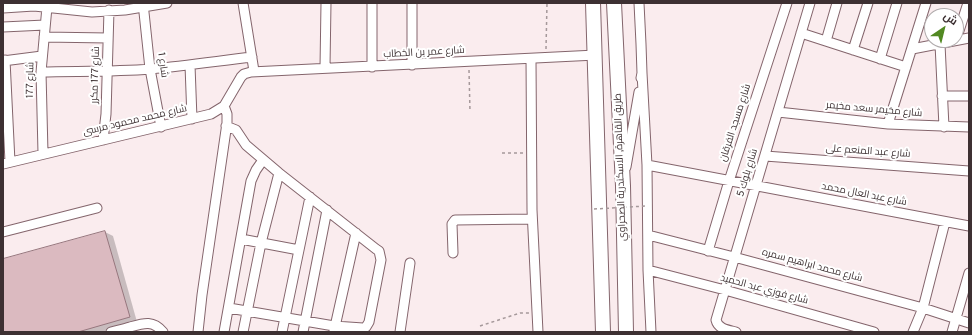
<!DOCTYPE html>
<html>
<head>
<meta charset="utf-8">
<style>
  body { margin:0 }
  #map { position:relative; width:972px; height:335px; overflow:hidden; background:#faecee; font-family:Overpass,Cairo,sans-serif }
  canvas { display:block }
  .frame { position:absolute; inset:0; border:4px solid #3d3032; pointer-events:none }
  .north { position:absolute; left:924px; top:8px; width:40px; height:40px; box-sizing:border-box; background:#fff; border:1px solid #b1acad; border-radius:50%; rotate:35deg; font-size:11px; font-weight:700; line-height:16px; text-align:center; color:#3d3032 }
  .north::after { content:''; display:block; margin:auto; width:14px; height:18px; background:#528922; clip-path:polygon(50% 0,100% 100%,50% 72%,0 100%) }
</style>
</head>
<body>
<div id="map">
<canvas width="972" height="335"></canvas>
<div class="frame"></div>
<div class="north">ش</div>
</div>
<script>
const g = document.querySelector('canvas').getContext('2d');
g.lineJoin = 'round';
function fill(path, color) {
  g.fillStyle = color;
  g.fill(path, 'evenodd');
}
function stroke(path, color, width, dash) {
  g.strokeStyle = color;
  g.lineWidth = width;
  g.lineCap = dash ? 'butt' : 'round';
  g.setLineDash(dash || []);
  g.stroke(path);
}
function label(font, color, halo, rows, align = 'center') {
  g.font = font + ' Overpass,Cairo,sans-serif';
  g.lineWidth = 4;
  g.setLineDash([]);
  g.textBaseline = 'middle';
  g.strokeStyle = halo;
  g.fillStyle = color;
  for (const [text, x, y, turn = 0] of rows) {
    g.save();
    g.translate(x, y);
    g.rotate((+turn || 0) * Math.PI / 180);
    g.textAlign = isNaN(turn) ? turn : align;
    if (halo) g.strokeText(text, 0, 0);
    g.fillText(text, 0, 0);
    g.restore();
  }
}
fill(new Path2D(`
  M 105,232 L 113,236 L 137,322 L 101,332 L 3,332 L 3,261 Z`), '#0003');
const building = new Path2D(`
  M 105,231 L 130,317 L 78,332 L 3,332 L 3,259 Z`);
fill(building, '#dbbac0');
stroke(building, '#96767d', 1);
const minor = new Path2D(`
  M 143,3 L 150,69 L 161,127
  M 243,3 L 254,71
  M 372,3 L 372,67
  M 412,3 L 412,65
  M 639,3 L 641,44 L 642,73 L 641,78
  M 3,8 L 34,6 L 92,12 L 125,10 L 167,3
  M 3,27 L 45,25
  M 801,33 L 906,67
  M 44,37 L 108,38
  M 956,40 L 968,3
  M 826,41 L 837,3
  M 940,44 L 944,127
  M 912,49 L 969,38
  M 853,50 L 868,3
  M 531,59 L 532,210 L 538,332
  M 880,59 L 897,3
  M 5,60 L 10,162
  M 3,61 L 42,56
  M 190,65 L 192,119
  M 325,67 L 326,3
  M 41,72 C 77,71 114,72 151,69 C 185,66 218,61 252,57
  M 642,73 L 647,165 L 648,270 L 651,332
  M 942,96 L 969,96
  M 778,112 L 888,124 L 969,127
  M 888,124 L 926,3
  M 226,126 L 236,130 L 246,145 L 279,173 L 376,249 L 379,251 L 381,260 L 369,322 L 366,327 L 363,328 L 334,326 L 229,308
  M 103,140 L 106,114 L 109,10
  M 43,153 L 41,72 L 47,7
  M 765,156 L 969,171
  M 3,164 L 211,114 L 224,106 L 241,77 L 244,74 L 251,72 L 596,55
  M 647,165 L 969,226
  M 626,167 L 639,92
  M 3,232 L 97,208
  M 648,235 L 734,257 L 923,308 L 969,323
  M 241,239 L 299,250
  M 708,251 L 729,181 L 787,3
  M 453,253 L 452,224 L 455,220 L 532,219
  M 648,270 L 725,290 L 874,332
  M 334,331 L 356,233
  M 111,332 C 118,330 124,329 130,327 C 144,323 153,320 163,332
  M 198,332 L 202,295 L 227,123 L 227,114 L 224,106
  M 224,332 L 251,181 L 256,170 L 263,160
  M 243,332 L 261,243 L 279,173
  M 282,332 L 310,197
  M 303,332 L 327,210
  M 400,332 L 410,263
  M 736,332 C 728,330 718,329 716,320 L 810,3
  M 913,332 L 923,308 L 945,222
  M 952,332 L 969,273`);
const highway = new Path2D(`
  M 593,3 L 603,332
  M 614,3 L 623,186 L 626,332`);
stroke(minor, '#84656c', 11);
stroke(highway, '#84656c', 16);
stroke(new Path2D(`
  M 546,49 L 547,3
  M 469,70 L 470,112
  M 502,153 L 524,153
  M 480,326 L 520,313 L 529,313`), '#a5989a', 1.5, [3, 3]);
stroke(minor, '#fff', 9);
stroke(highway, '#fff', 14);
stroke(new Path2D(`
  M 594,209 L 646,206`), '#a5989a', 1.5, [3, 3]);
label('10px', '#3d3032', '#fff', [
  ["شارع عمر بن الخطاب",424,53,-3],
  ["شارع 1",162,65,82],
  ["شارع 177 مكرر",96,75,-88],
  ["شارع 177",31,80,-89],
  ["شارع مخيمر سعد مخيمر",874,110,5],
  ["شارع محمد محمود مرسى",135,121,-13],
  ["شارع مسجد الفرقان",736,123,-72],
  ["شارع عبد المنعم على",868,152,4],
  ["طريق القاهرة, الاسكندرية الصحراوي",621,167,-92],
  ["شارع بلوك 5",748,173,-73],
  ["شارع عبد العال محمد",864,195,11],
  ["شارع محمد ابراهيم سمره",812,266,15],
  ["شارع فوزي عبد الحميد",764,290,15]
]);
</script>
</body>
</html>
